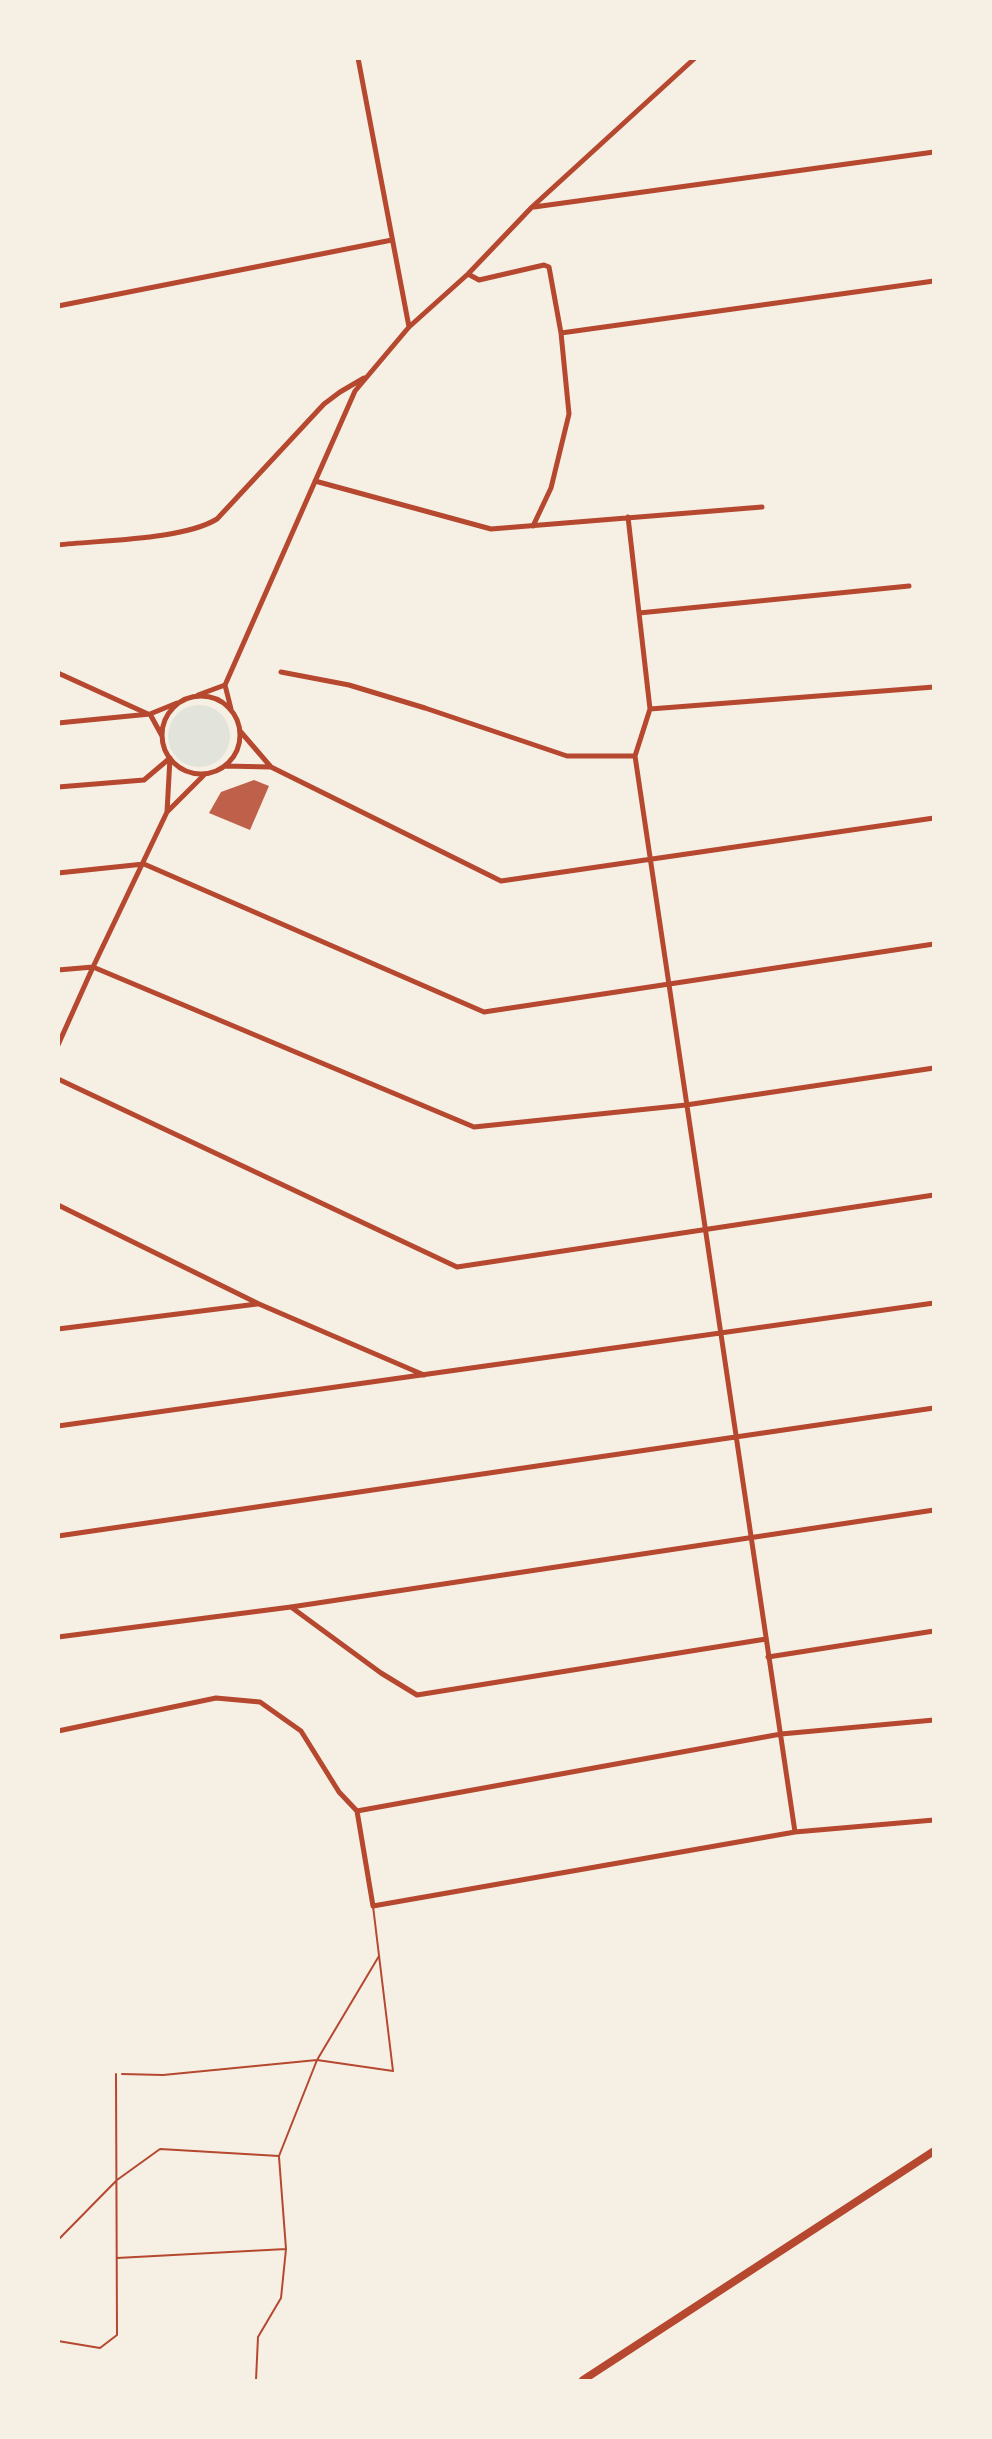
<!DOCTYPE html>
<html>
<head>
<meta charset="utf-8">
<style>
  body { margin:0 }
  #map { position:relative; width:992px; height:2439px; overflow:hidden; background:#f6efe4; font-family:Montserrat,sans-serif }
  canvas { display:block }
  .frame { position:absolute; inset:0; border:60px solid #f6efe4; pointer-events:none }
</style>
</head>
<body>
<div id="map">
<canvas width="992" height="2439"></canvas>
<div class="frame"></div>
</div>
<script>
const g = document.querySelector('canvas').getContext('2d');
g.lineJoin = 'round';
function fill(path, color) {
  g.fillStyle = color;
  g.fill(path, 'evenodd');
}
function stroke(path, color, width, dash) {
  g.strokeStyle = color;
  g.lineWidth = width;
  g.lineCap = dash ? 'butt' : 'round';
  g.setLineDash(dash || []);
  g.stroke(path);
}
fill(new Path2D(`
  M168 736a31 31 0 1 1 62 0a31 31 0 1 1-62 0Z`), '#e2e4dc');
fill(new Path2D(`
  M 254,780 L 269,786 L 250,830 L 209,813 L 221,792 Z`), '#bf614a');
stroke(new Path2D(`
  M 122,2074 L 163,2075 L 317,2060 L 393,2071 L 373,1906
  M 58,2240 L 117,2180 L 160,2149 L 279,2156 L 317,2060 L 379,1956
  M 117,2258 L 286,2249 L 279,2157
  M 58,2341 L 100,2348 L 117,2335 L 116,2074
  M 256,2380 L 258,2337 L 281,2298 L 286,2249`), '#b5482f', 2);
stroke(new Path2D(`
  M 358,58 L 409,327
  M 534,207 L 934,152
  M 468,274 L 479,280 L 544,265 L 549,267 L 561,333 L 569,414 L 551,488 L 533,526
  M 58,306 L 392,240
  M 561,333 L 934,281
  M 315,481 L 491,529 L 762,507
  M 628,517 L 650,709 L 635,756 L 795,1832
  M 58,545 C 101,540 183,540 217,519 L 324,404 L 340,392 L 364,378
  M 639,613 L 909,586
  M 281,672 L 349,685 L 425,708 L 567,756 L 635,756
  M 58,673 L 148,714
  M 225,685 L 355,391 L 409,327 L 468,274 L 532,207 L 695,58
  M 225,685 L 231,709
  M 198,695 L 225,685
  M162 735a39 39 0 1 1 78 0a39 39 0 1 1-78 0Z
  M 650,709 L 934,687
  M 150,714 L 162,736
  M 58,723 L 150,714 L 177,703
  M 225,766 L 271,767 L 240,731
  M 271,767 L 501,881 L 934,818
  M 58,787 L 144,780 L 170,758
  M 167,812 L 205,774
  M 58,873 L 144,864 L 484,1012 L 934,944
  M 58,970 L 93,967 L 474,1127 L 686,1105 L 934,1068
  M 58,1045 L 93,967 L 167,812 L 170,758
  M 58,1079 L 457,1267 L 934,1195
  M 58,1205 L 259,1304 L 424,1375
  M 58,1329 L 257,1304
  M 58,1426 L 934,1303
  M 58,1536 L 934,1408
  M 291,1607 L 381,1673 L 417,1695 L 766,1639
  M 58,1637 L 291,1607 L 934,1510
  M 768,1657 L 934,1631
  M 58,1731 L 216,1698 L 260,1702 L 301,1731 L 339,1792 L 357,1811 L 781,1734 L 934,1720
  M 357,1811 L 373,1906 L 795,1832 L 934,1820`), '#b5482f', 5);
stroke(new Path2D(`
  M 583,2380 L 934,2151`), '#b5482f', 8);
</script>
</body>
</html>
